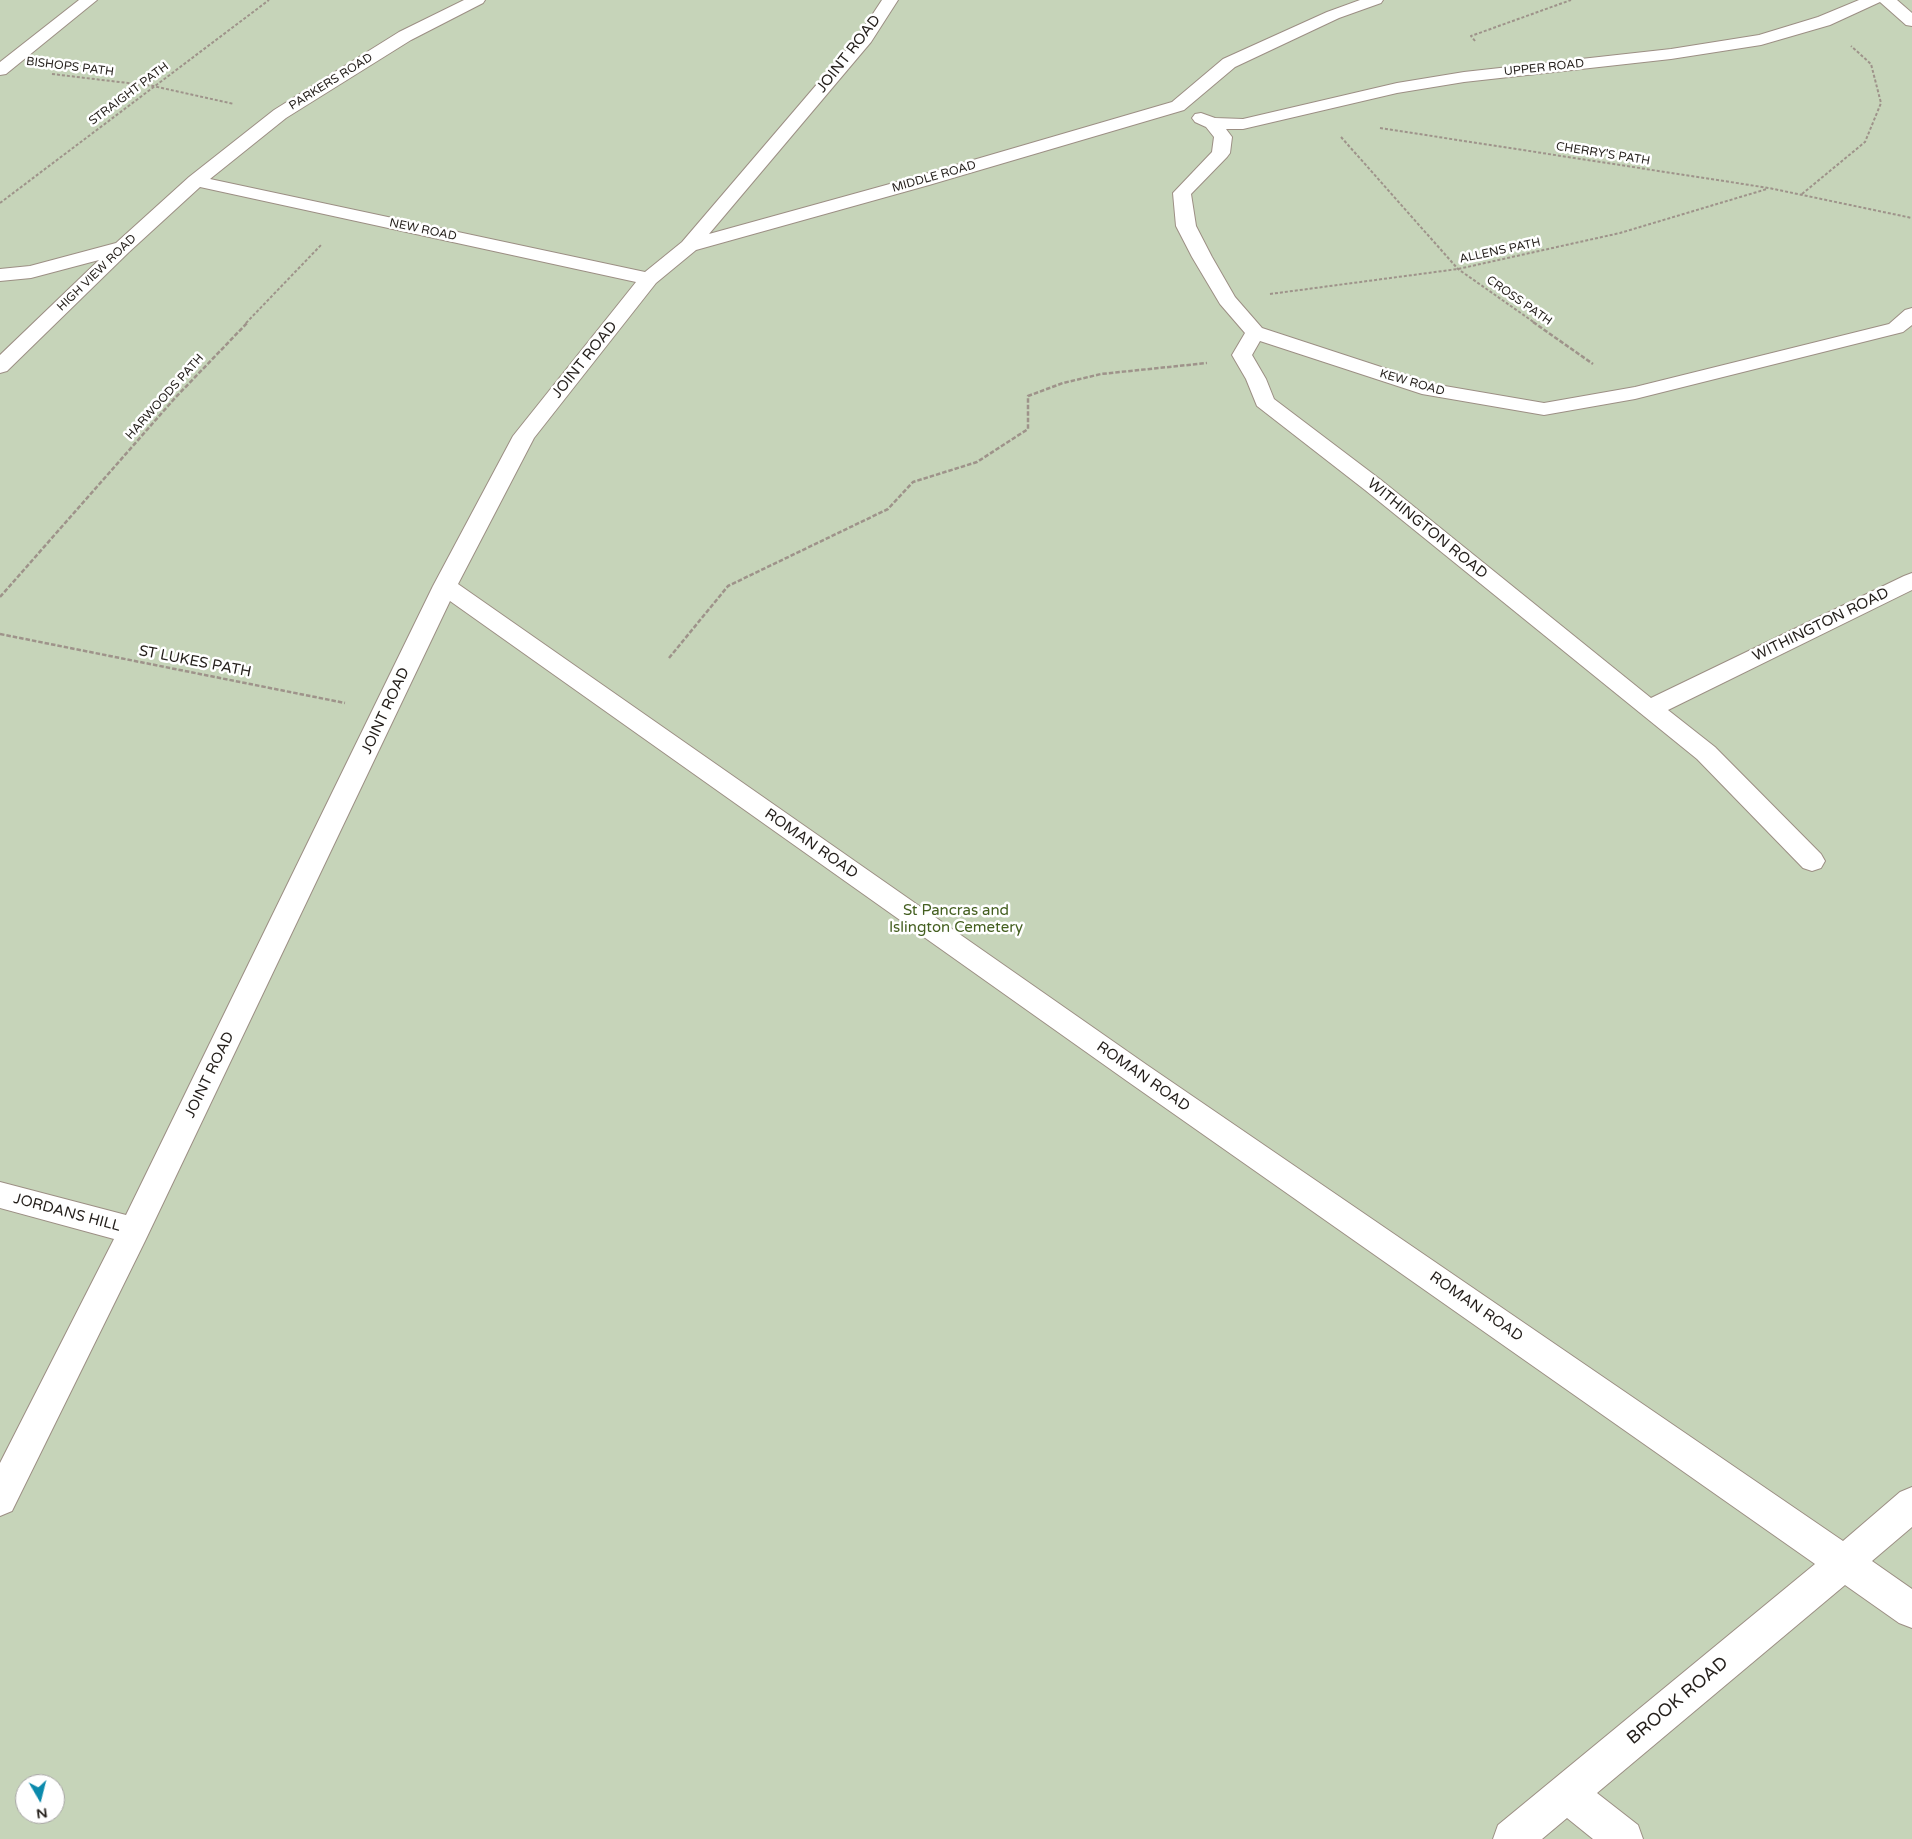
<!DOCTYPE html>
<html>
<head>
<meta charset="utf-8">
<style>
  body { margin:0 }
  #map { position:relative; width:1912px; height:1839px; overflow:hidden; background:#f1e3d6; font-family:"Varela Round",sans-serif }
  canvas { display:block }
  .north { position:absolute; left:15px; top:1774px; width:50px; height:50px; box-sizing:border-box; background:#fff; border:1px solid #a7a5a4; border-radius:50%; rotate:172deg; font-size:14px; font-weight:700; line-height:20px; text-align:center; color:#241f1b }
  .north::after { content:''; display:block; margin:auto; width:18px; height:22px; background:#0b8aac; clip-path:polygon(50% 0,100% 100%,50% 72%,0 100%) }
</style>
</head>
<body>
<div id="map">
<canvas width="1912" height="1839"></canvas>
<div class="north">N</div>
</div>
<script>
const g = document.querySelector('canvas').getContext('2d');
g.lineJoin = 'round';
function fill(path, color) {
  g.fillStyle = color;
  g.fill(path, 'evenodd');
}
function stroke(path, color, width, dash) {
  g.strokeStyle = color;
  g.lineWidth = width;
  g.lineCap = dash ? 'butt' : 'round';
  g.setLineDash(dash || []);
  g.stroke(path);
}
function label(font, color, halo, rows, align = 'center') {
  g.font = font + ' "Varela Round",sans-serif';
  g.lineWidth = 5;
  g.setLineDash([]);
  g.textBaseline = 'middle';
  g.strokeStyle = halo;
  g.fillStyle = color;
  for (const [text, x, y, turn = 0] of rows) {
    g.save();
    g.translate(x, y);
    g.rotate((+turn || 0) * Math.PI / 180);
    g.textAlign = isNaN(turn) ? turn : align;
    if (halo) g.strokeText(text, 0, 0);
    g.fillText(text, 0, 0);
    g.restore();
  }
}
fill(new Path2D(`
  M 0,0 L 1912,0 L 1912,1839 L 0,1839 ZM 25,1784 L 55,1784 L 55,1814 L 25,1814 Z`), '#c6d4b9');
const minor = new Path2D(`
  M 79,0 L 97,0 L 6,74 L 0,75 L 0,62 Z
  M 464,0 L 485,0 L 483,3 L 411,40 L 286,118 L 210,179 L 645,272 L 682,242 L 859,35 L 882,0 L 898,0 L 871,42 L 709,234 L 915,177 L 1172,102 L 1223,59 L 1327,12 L 1360,0 L 1383,0 L 1381,3 L 1339,18 L 1235,67 L 1184,110 L 929,185 L 696,250 L 656,283 L 534,438 L 458,584 L 1147,1065 L 1843,1541 L 1900,1492 L 1912,1487 L 1912,1527 L 1872,1561 L 1912,1589 L 1912,1628 L 1899,1623 L 1845,1585 L 1597,1793 L 1638,1825 L 1643,1839 L 1593,1839 L 1567,1818 L 1542,1839 L 1493,1839 L 1498,1825 L 1815,1564 L 1127,1081 L 450,601 L 145,1241 L 12,1511 L 0,1516 L 0,1463 L 114,1239 L 0,1208 L 0,1182 L 126,1215 L 433,586 L 513,436 L 636,282 L 200,187 L 129,252 L 7,371 L 0,373 L 0,355 L 99,260 L 31,278 L 0,281 L 0,269 L 30,266 L 116,243 L 189,177 L 274,110 L 399,32 Z
  M 1859,0 L 1897,0 L 1912,13 L 1912,26 L 1906,25 L 1880,2 L 1830,25 L 1761,45 L 1671,59 L 1464,82 L 1397,93 L 1243,129 L 1226,129 L 1232,137 L 1230,153 L 1227,157 L 1191,194 L 1196,226 L 1212,257 L 1235,297 L 1262,328 L 1433,384 L 1544,403 L 1635,387 L 1889,324 L 1905,310 L 1912,308 L 1912,325 L 1903,332 L 1635,399 L 1544,415 L 1422,394 L 1260,341 L 1252,355 L 1266,379 L 1274,399 L 1381,480 L 1651,698 L 1904,576 L 1912,573 L 1912,590 L 1668,710 L 1715,747 L 1821,854 L 1825,861 L 1821,868 L 1812,871 L 1803,868 L 1697,759 L 1365,490 L 1257,406 L 1246,379 L 1232,355 L 1245,333 L 1220,304 L 1192,257 L 1176,226 L 1173,193 L 1212,152 L 1214,137 L 1206,127 L 1195,122 L 1192,118 L 1195,114 L 1201,113 L 1215,118 L 1243,119 L 1397,83 L 1464,72 L 1671,49 L 1759,35 L 1818,17 Z`);
stroke(minor, '#9c8f84', 2);
stroke(new Path2D(`
  M 1475,41 L 1471,36 L 1571,0
  M 52,74 L 153,86 L 234,104
  M 1380,128 L 1769,188 L 1912,218
  M 1341,137 L 1458,269 L 1535,323
  M 1802,194 L 1865,142 L 1881,103 L 1871,64 L 1851,46
  M 0,203 L 269,0
  M 1270,294 L 1458,269 L 1620,233 L 1767,189
  M 246,323 L 322,244`), '#9e938a', 2, [3, 2]);
stroke(new Path2D(`
  M 1533,322 L 1593,364
  M 0,597 L 175,398 L 248,322
  M 0,634 L 345,703
  M 669,658 L 728,586 L 888,509 L 913,482 L 977,462 L 1028,429 L 1028,396 L 1063,383 L 1101,374 L 1207,363`), '#9e938a', 2.5, [4.5, 2]);
fill(minor, '#fff');
label('12px', '#241f1b', '#fff', [
  ["BISHOPS PATH",70,67,7],
  ["UPPER ROAD",1544,68,-6],
  ["PARKERS ROAD",331,82,-32],
  ["STRAIGHT PATH",129,94,-37],
  ["CHERRY'S PATH",1603,154,9],
  ["MIDDLE ROAD",934,177,-16],
  ["NEW ROAD",423,230,12],
  ["ALLENS PATH",1500,251,-12],
  ["HIGH VIEW ROAD",97,273,-44],
  ["CROSS PATH",1519,301,35],
  ["KEW ROAD",1412,383,16],
  ["HARWOODS PATH",165,397,-48]
]);
label('15px', '#241f1b', '#fff', [
  ["JOINT ROAD",849,54,-52],
  ["JOINT ROAD",585,360,-51],
  ["WITHINGTON ROAD",1427,529,39],
  ["WITHINGTON ROAD",1821,625,-26],
  ["ST LUKES PATH",195,662,11],
  ["JOINT ROAD",386,711,-65],
  ["ROMAN ROAD",811,844,35],
  ["JOINT ROAD",210,1075,-64],
  ["ROMAN ROAD",1143,1077,35],
  ["JORDANS HILL",67,1213,15],
  ["ROMAN ROAD",1476,1307,35]
]);
label('15px', '#445f20', '#fff', [
  ["St Pancras and",956,911],
  ["Islington Cemetery",956,928]
]);
label('18px', '#241f1b', '#fff', [
  ["BROOK ROAD",1678,1701,-40]
]);
</script>
</body>
</html>
